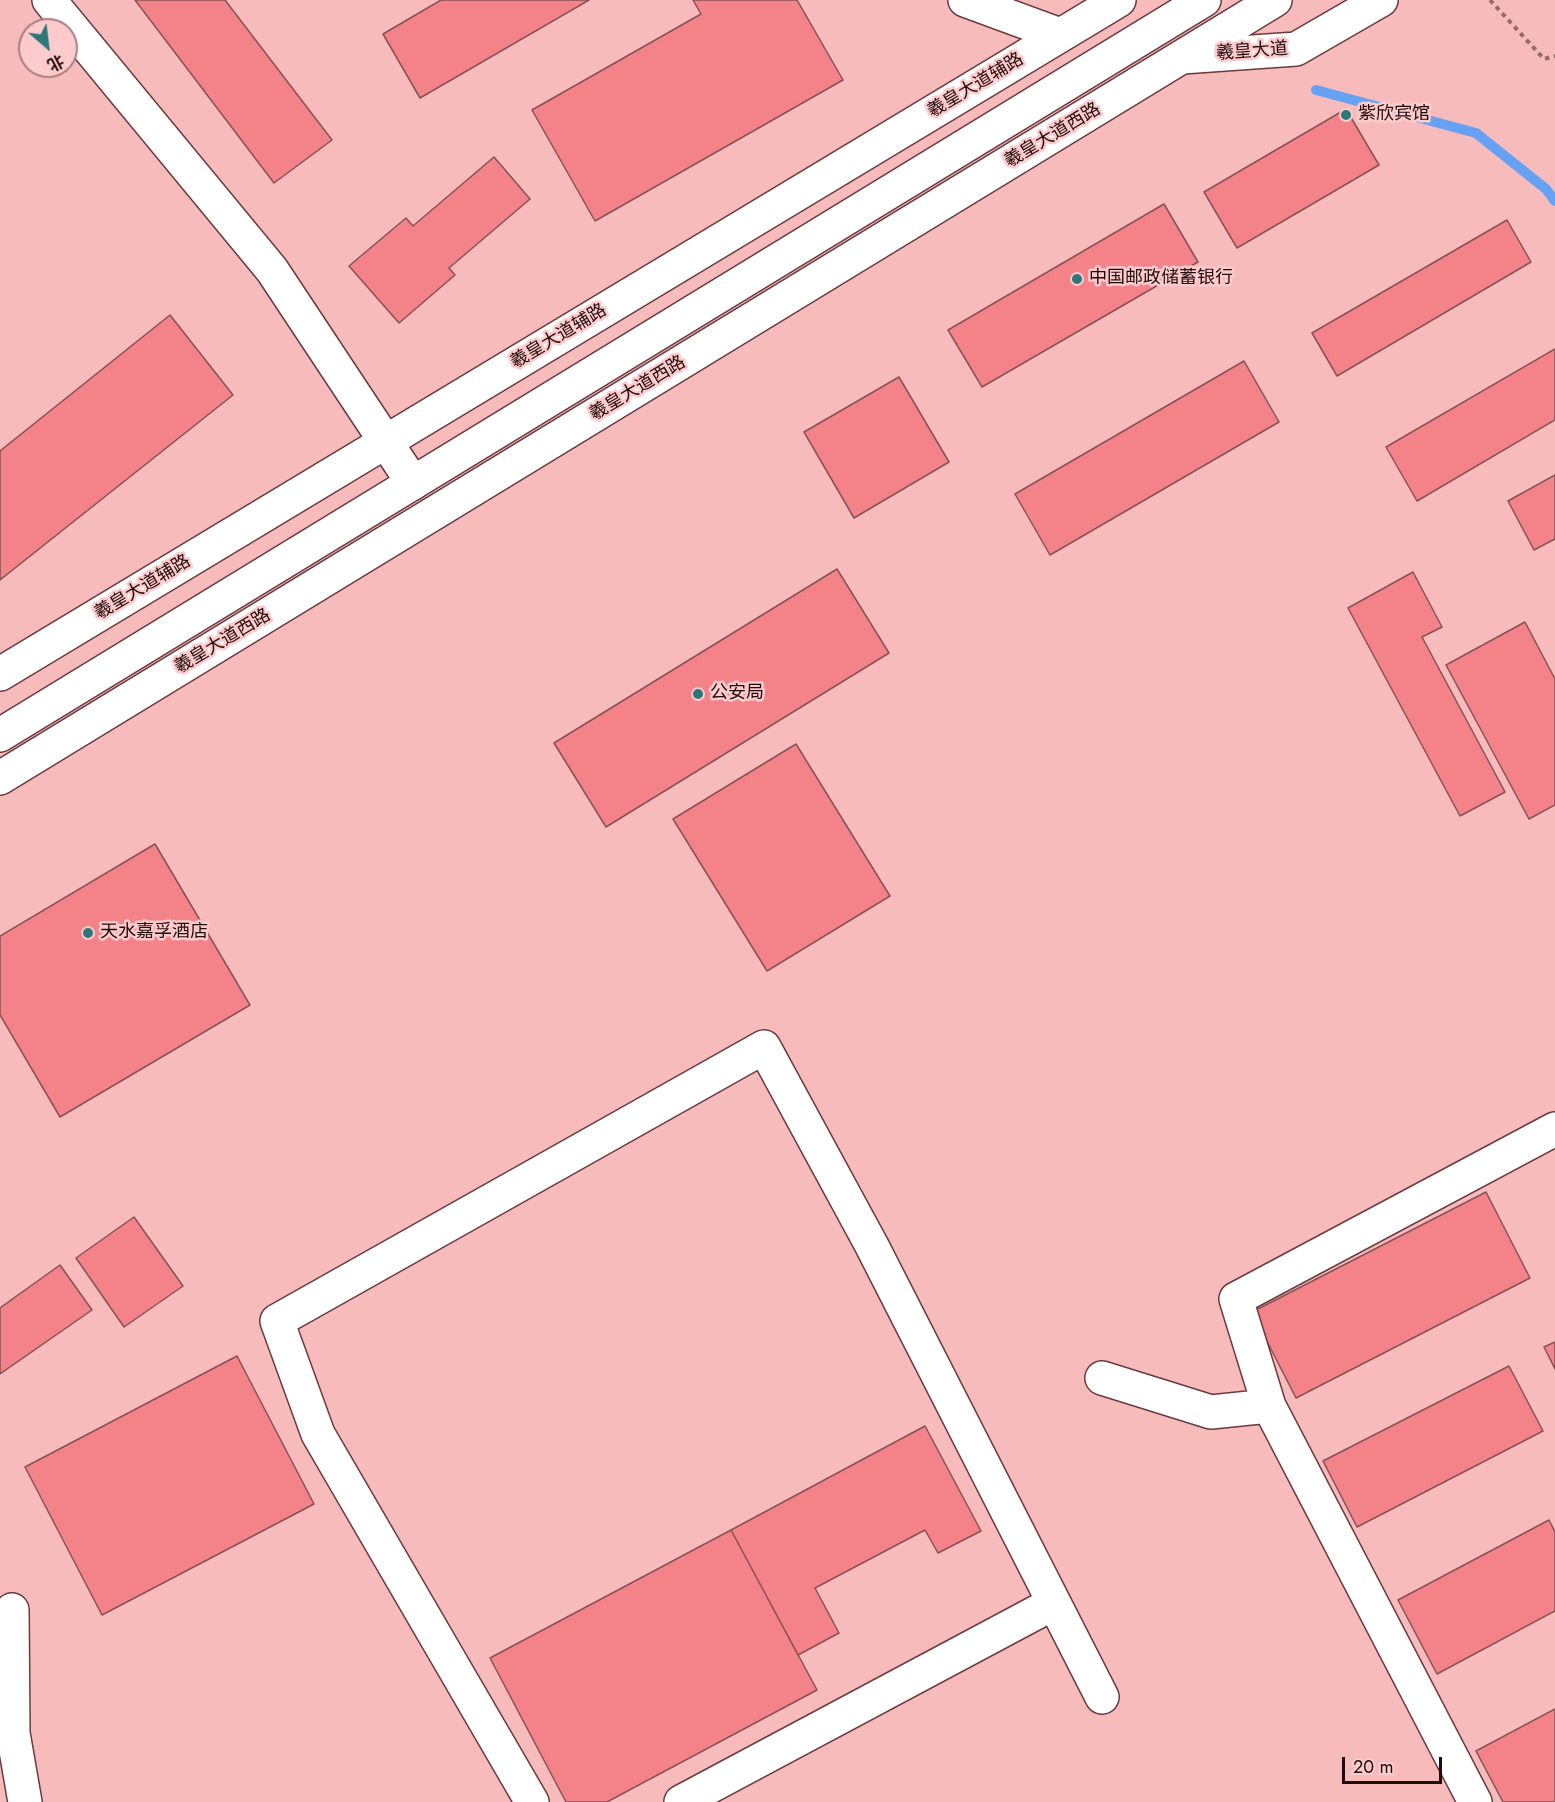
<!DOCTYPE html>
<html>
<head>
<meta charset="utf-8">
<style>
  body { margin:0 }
  #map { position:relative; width:1555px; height:1802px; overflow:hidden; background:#f8bbbc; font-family:Jost,"Noto Sans SC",sans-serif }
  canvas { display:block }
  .north { position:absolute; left:18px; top:18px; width:60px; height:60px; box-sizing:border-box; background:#fecbcc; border:2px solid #a67f80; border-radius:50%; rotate:152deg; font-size:16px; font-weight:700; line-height:24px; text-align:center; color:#210c0d }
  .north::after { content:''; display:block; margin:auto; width:21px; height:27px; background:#2d7778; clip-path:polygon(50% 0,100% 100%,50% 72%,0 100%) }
  .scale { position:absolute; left:1342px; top:1757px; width:100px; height:27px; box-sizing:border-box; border:3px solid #210c0d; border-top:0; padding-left:8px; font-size:18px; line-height:21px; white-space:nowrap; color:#210c0d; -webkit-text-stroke:4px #fecbcc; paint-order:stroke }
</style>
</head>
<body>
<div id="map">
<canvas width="1555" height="1802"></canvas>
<div class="north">北</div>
<div class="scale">20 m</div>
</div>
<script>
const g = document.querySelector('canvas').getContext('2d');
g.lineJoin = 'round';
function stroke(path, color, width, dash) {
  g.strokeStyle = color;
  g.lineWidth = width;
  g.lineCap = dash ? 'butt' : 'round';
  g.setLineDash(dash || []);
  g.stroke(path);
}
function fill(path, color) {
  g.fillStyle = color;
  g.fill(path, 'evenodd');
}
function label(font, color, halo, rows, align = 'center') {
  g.font = font + ' Jost,"Noto Sans SC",sans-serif';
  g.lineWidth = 5;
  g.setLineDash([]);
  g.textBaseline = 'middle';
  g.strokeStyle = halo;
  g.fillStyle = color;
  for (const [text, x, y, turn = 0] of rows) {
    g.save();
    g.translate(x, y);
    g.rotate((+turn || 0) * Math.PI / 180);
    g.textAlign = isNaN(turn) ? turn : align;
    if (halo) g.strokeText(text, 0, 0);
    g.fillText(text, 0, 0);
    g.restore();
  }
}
stroke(new Path2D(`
  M 1316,90 L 1476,133 L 1546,189 L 1555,201`), '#66a1f4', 10);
const building = new Path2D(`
  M 135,0 L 225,0 L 332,140 L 274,183 Z
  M 441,0 L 589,0 L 420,98 L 383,34 Z
  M 693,0 L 797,0 L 843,80 L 595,221 L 532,110 L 701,14 Z
  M 1346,109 L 1379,165 L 1237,248 L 1204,192 Z
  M 494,157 L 530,199 L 449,268 L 455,275 L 399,323 L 349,266 L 406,218 L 413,226 Z
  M 1164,204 L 1198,262 L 982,387 L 948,330 Z
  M 1507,220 L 1531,262 L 1337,376 L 1312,333 Z
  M 170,315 L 233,395 L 0,580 L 0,451 Z
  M 1555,349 L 1555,420 L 1417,501 L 1386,447 Z
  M 1244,361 L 1279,422 L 1050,555 L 1015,494 Z
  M 899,377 L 949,462 L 854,518 L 804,432 Z
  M 1555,475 L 1555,539 L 1534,550 L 1508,501 Z
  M 837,569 L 889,653 L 606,827 L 554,743 Z
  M 1413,572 L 1442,627 L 1422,637 L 1505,792 L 1460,816 L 1348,608 Z
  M 1525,622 L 1555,679 L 1555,805 L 1529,819 L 1446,665 Z
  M 796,744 L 890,896 L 767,971 L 673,819 Z
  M 155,844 L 250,1005 L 60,1117 L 0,1015 L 0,936 Z
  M 1486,1192 L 1530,1278 L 1296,1398 L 1252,1312 Z
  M 134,1217 L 183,1286 L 124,1327 L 76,1258 Z
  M 60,1265 L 92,1310 L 0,1374 L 0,1308 Z
  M 1555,1342 L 1555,1369 L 1544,1347 Z
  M 237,1356 L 314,1504 L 102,1615 L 25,1467 Z
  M 1509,1366 L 1543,1431 L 1357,1527 L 1323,1461 Z
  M 925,1426 L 981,1531 L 938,1553 L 925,1530 L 815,1588 L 839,1633 L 798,1655 L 731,1530 Z
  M 1549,1520 L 1555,1532 L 1555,1611 L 1437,1674 L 1398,1600 Z
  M 731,1530 L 817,1690 L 607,1802 L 566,1802 L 490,1658 Z
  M 1555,1709 L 1555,1802 L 1503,1802 L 1476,1751 Z`);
fill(building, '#f38289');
stroke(building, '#885254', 1.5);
const minor = new Path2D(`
  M 49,0 L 272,270 L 413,483
  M 965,0 L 1060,35
  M 1182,57 L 1296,49 L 1381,0
  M 0,674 L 1119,0
  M 1102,1378 L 1211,1412 L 1269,1406
  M 12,1610 L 13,1733 L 25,1802
  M 532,1802 L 318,1434 L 277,1321 L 764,1047 L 872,1246 L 1102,1697
  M 681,1802 L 1054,1603
  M 1475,1802 L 1269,1406 L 1236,1299 L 1555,1129`);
const major = new Path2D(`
  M 0,735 L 1204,0
  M 0,778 L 1275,0`);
stroke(minor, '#6c3a3c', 36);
stroke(major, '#6c3a3c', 36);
stroke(new Path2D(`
  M 1490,0 L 1544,59 L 1555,56`), '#946a6b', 4, [4.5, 4.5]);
stroke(minor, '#fff', 33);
stroke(major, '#fff', 33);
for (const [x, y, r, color] of [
  [1346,115,6,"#2d7778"],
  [1077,279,6,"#2d7778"],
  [698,694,6,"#2d7778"],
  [88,933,6,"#2d7778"]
]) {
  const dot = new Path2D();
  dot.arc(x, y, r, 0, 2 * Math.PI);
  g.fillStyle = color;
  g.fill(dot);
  stroke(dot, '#fecbcc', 2);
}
label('18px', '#210c0d', '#fecbcc', [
  ["羲皇大道",1252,52,-4],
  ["羲皇大道辅路",976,86,-31],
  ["羲皇大道西路",1053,136,-31],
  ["羲皇大道辅路",559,337,-31],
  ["羲皇大道西路",638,389,-31],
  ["羲皇大道辅路",143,588,-31],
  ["羲皇大道西路",223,642,-31]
]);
label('18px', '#210c0d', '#fecbcc', [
  ["紫欣宾馆",1358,115],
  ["中国邮政储蓄银行",1089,279],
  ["公安局",710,694],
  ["天水嘉孚酒店",100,933]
], 'left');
</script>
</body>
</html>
